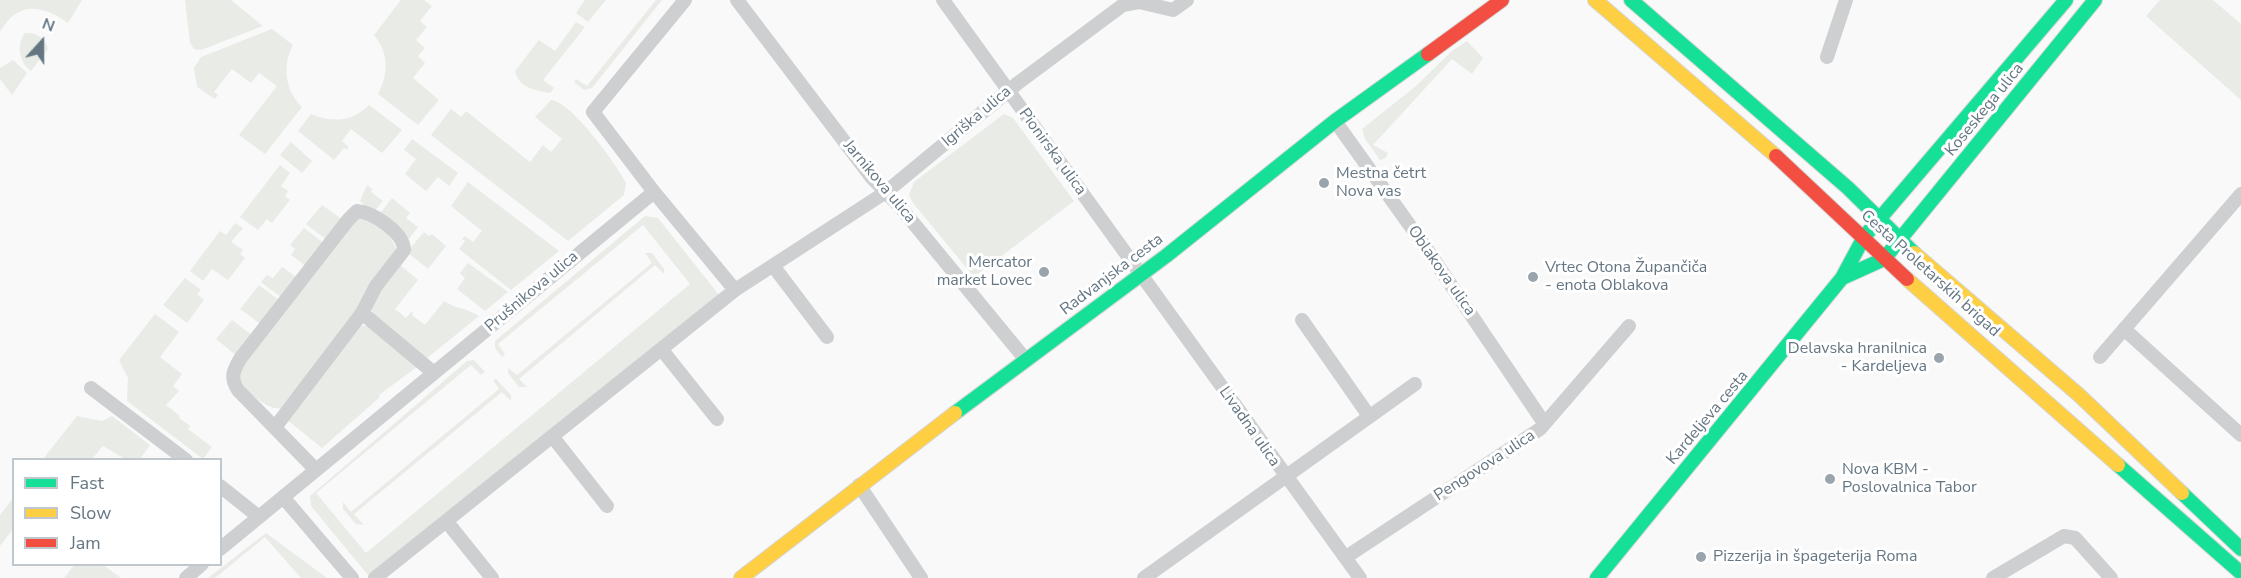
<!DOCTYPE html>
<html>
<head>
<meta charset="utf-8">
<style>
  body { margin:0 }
  #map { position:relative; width:2241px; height:578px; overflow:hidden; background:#f9f9f9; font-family:"Nunito Sans",sans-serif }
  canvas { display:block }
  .legend { position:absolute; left:12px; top:458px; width:210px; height:108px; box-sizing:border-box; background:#fff; border:2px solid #c1c8cd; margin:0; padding:8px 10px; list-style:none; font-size:18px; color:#657683 }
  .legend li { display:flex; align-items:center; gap:12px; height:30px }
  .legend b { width:30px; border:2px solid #c1c8cd }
  .north { position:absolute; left:12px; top:12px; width:60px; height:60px; -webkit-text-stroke:4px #fff; paint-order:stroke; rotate:21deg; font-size:16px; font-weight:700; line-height:24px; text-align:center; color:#657683 }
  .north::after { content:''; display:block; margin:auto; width:21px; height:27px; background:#657683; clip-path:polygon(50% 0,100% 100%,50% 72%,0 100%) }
</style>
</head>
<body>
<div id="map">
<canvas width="2241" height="578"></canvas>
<ul class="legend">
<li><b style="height:8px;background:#16e098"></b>Fast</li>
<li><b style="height:8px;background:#ffcf43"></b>Slow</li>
<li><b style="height:8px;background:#f24e42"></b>Jam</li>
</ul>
<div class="north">N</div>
</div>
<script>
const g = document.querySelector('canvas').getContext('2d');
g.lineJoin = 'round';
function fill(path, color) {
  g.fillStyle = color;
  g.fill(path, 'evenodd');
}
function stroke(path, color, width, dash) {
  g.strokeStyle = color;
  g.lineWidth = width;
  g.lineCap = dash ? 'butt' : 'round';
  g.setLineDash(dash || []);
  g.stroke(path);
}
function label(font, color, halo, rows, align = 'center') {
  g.font = font + ' "Nunito Sans",sans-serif';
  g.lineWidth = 6;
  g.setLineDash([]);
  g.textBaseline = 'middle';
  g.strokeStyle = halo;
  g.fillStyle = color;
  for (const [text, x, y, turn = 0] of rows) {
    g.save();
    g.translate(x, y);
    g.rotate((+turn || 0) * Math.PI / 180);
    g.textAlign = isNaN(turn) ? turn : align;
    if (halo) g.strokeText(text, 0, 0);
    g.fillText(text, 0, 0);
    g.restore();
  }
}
fill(new Path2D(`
  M 0,0 L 82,0 L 68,23 C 42,4 17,1 0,32 Z
  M 185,0 L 231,0 L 263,26 L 201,50 L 194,49 L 190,43 Z
  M 401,0 L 424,0 L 432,6 L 420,21 L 427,27 L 416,40 L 425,48 L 418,56 L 425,63 L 413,78 L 439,100 L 418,125 L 378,94 C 389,73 389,54 374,35 Z
  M 585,0 L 606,0 L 588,22 L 576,13 Z
  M 656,0 L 662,0 L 592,88 L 584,90 L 574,82 L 576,79 L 587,86 Z
  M 2160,0 L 2213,0 L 2241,24 L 2241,100 L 2146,16 Z
  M 576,22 L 585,27 L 543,80 L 554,88 L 550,93 C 536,91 518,87 515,71 L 539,40 L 555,51 Z
  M 272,29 L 293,45 C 282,65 285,91 302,107 L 265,154 L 239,135 L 277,86 L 259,73 L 251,83 L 232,69 L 214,92 L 218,95 L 215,99 L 197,87 L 194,68 L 201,57 Z
  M 25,33 C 36,32 46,38 48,49 L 31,71 C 19,62 16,45 25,33 Z
  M 1467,41 L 1483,58 L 1472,74 L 1452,59 L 1373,145 L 1388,153 L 1386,158 L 1380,160 L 1365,139 L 1362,129 L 1416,86 L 1452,51 Z
  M 13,60 L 27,73 L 12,95 L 0,79 L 0,68 Z
  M 551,100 C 571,101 617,165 626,183 L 624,195 L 568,241 L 431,135 L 451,109 L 461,117 L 466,111 L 530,162 L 543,145 L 551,152 L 562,139 L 535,117 Z
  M 369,105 L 402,130 L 382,153 L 351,129 L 342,141 L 349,147 L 347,150 L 344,148 L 334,160 L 298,131 L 311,114 C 333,123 352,122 369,105 Z
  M 1004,114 L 1013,118 L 1074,201 L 974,277 L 913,203 L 909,195 L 914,182 Z
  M 412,139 L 458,173 L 449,186 L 438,177 L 426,191 L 405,174 L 416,159 L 404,150 Z
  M 291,142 L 312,161 L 302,173 L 280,155 Z
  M 280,165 L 290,173 L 281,186 L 288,191 L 285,196 L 290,200 L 272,223 L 267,219 L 258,230 L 240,217 Z
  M 468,182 L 559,251 L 511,290 L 459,249 L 465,241 L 462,239 L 465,236 L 473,242 L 482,231 L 451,206 Z
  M 367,185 L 372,189 L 371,192 L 383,201 L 373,213 L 360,201 Z
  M 392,198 L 410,213 L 406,218 L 418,227 L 408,240 L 378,216 Z
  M 322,205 L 343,220 L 328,241 L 306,224 Z
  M 645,216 L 658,218 L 719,295 L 368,575 L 311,506 L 310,496 L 467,361 L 474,360 L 485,372 L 481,375 L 471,365 L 316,493 L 366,553 L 690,284 L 643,225 L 498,344 L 505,354 L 502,357 L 495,348 L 495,341 Z
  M 357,218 C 375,218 392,233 396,250 C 386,275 363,293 352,318 L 281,408 C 266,411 245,389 238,376 L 240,366 Z
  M 235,223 L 243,228 L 231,242 L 243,250 L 240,254 L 245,258 L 228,280 L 212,269 L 203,281 L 190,271 L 220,231 L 226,235 Z
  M 304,228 L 325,244 L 307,267 L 291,255 L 295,249 L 290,245 Z
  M 424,232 L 429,236 L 432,234 L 446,246 L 428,269 L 407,252 Z
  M 645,253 L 652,253 L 664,269 L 664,274 L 655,265 L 519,379 L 527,387 L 519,387 L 508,373 L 508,368 L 517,375 L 652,263 Z
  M 468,263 L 508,292 L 485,311 L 457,289 L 465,278 L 460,273 Z
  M 399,264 L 418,280 L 395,309 L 406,318 L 412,311 L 413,316 L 425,325 L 444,301 C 455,309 467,308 479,316 L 426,359 L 374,319 C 365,299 388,280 399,264 Z
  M 282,267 L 298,278 L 282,298 L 261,282 L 267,275 L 273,278 Z
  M 185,278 L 201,290 L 197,294 L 204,300 L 187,323 L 163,305 Z
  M 259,285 L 280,301 L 262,325 L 240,309 Z
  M 155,314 L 179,332 L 160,357 L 182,374 L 173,386 L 179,391 L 166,405 L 180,416 L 179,418 L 190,426 L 188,429 L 212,447 L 203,459 L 127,401 L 128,378 L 119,360 Z
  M 232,320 L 253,336 L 237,356 L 216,339 Z
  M 361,325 L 369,327 L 417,367 L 379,395 L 380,397 L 322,448 L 286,419 L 355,328 Z
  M 496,379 L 511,395 L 511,401 L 502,392 L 354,514 L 364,525 L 356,524 L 343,509 L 343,502 L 351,512 L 499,389 L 493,380 Z
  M 77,416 L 102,421 L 112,416 L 150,445 L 140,459 L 125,459 L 103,446 L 92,459 L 43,459 Z
  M 13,498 L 13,529 L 0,546 L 0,515 Z
  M 266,533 L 327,578 L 301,578 L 265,537 L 215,578 L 208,578 Z
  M 75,564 L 103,565 L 121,578 L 64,578 Z`), '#e8ebe6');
const fast = new Path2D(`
  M 1631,0 L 1848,188 L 1914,253
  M 1842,278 L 1884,259 L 2095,0
  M 955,413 L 1166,256 L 1335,121 L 1428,54
  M 2118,465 L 2241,573
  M 2182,493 L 2241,549
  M 1597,578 L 1842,278 L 1864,237 L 2066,0`);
const slow = new Path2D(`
  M 1595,0 L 1776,156
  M 1914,253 L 2079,395 L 2182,493
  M 1907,279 L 2118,465
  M 741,578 L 955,413`);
const jam = new Path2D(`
  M 1428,54 L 1502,0
  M 1776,156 L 1907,279`);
stroke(fast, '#d5d6d7', 16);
stroke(slow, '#d5d6d7', 16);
stroke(jam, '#d5d6d7', 16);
stroke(new Path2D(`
  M 737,0 L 872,178 L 901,208 L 1026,360
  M 943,0 L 1360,578
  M 1827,57 L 1846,0
  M 1335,121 L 1426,248 L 1544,423
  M 654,192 L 735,290
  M 774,267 L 827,337
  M 362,313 L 434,373
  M 1302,320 L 1369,416
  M 2124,329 L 2241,435
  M 662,350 L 717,419
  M 2100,357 L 2241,194
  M 91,388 L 186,460
  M 276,426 L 362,313 L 376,286 L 404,250 C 404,233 373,212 357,211 L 348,220 L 240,359 C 233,371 230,378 238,390 L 316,470
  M 552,436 L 607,506
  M 859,485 L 921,578
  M 220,486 L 259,517
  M 283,497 L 352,578
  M 447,522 L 492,578
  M 220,549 L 654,192 L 593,112 L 685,0
  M 1346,557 L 1540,429 L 1629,326
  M 186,578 L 202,564
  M 375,578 L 735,290 L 886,192 L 1018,83 L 1123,5 L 1139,2 L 1173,10 L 1187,0
  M 1144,578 L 1415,384
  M 1993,578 L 2064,536 L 2075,538 L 2111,578`), '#cecfd0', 14);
stroke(fast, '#16e098', 14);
stroke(slow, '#ffcf43', 14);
stroke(jam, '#f24e42', 14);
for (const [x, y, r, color] of [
  [1324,183,6,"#99a4ac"],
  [1044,272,6,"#99a4ac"],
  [1533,277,6,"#99a4ac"],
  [1939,358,6,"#99a4ac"],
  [1830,479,6,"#99a4ac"],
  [1701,557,6,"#99a4ac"]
]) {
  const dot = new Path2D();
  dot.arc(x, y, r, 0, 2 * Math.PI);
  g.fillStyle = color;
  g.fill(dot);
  stroke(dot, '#fff', 2);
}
label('16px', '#657683', '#fff', [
  ["Koseskega ulica",1985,110,-51],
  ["Igriška ulica",977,117,-40],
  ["Pionirska ulica",1052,152,54],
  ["Jarnikova ulica",879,182,50],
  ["Oblakova ulica",1441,271,55],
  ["Cesta Proletarskih brigad",1930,274,42],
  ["Radvanjska cesta",1112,275,-37],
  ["Prušnikova ulica",532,292,-40],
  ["Kardeljeva cesta",1708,418,-50],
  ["Livadna ulica",1249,427,55],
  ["Pengovova ulica",1485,466,-33]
]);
label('16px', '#657683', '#fff', [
  ["Mestna četrt",1336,174],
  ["Nova vas",1336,192],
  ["Mercator",1032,263,"right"],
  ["market Lovec",1032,281,"right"],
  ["Vrtec Otona Župančiča",1545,268],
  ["- enota Oblakova",1545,286],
  ["Delavska hranilnica",1927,349,"right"],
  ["- Kardeljeva",1927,367,"right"],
  ["Nova KBM -",1842,470],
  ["Poslovalnica Tabor",1842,488],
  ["Pizzerija in špageterija Roma",1713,557]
], 'left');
</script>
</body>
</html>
